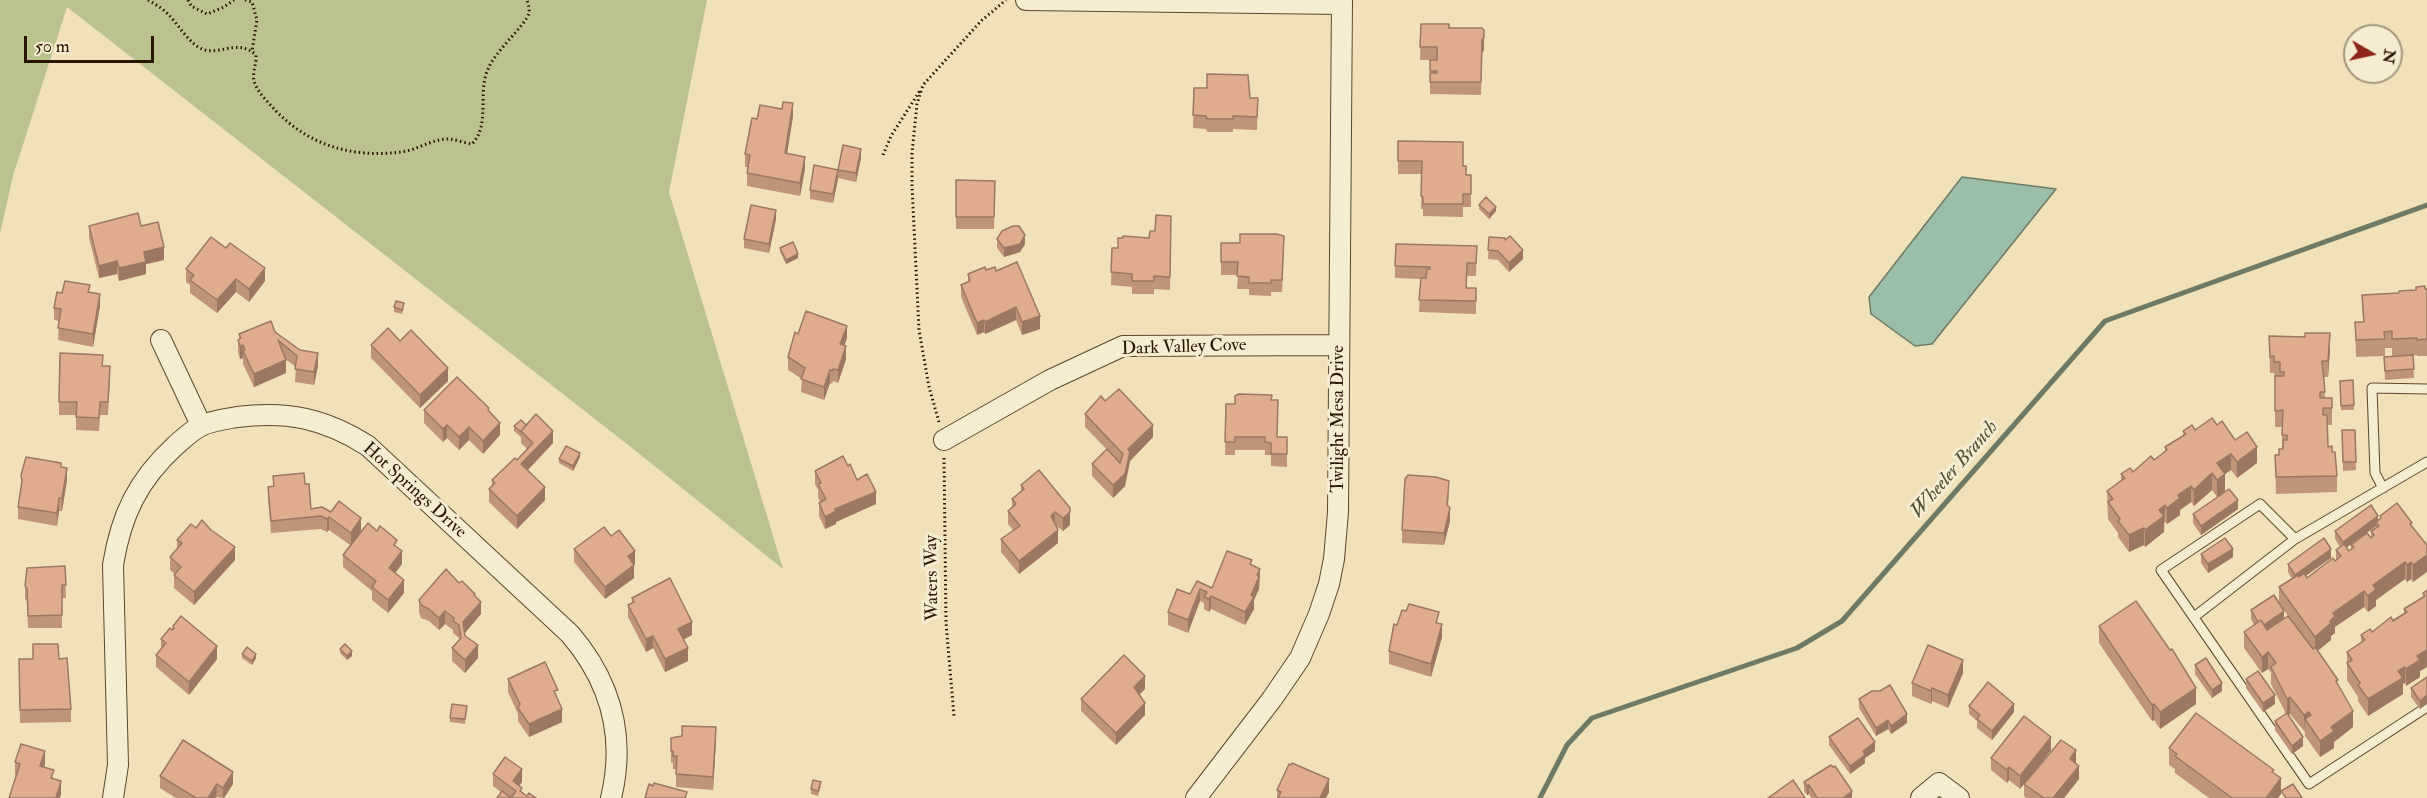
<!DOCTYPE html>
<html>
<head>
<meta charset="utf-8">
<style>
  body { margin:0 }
  #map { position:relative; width:2427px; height:798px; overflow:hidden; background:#f0e1b9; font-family:"IM FELL Double Pica",serif }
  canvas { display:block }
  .north { position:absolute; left:2343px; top:24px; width:60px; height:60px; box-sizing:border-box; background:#f5ecd2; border:2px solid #a4967e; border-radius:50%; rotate:99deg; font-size:16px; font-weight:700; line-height:24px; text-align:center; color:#2a1500 }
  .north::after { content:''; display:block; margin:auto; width:21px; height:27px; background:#8f2418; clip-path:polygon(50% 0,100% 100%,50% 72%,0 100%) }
  .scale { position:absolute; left:24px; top:36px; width:130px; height:27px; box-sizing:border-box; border:3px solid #2a1500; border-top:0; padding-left:8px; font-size:18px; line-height:21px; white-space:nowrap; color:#2a1500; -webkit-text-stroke:4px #f5ecd2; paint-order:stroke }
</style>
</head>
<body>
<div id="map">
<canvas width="2427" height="798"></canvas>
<div class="north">N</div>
<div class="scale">50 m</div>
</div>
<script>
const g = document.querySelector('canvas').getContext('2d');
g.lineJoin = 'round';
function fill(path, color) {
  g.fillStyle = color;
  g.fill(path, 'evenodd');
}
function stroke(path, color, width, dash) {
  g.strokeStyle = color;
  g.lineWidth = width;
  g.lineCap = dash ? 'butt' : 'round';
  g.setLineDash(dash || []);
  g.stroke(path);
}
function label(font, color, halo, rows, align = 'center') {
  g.font = font + ' "IM FELL Double Pica",serif';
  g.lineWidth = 6;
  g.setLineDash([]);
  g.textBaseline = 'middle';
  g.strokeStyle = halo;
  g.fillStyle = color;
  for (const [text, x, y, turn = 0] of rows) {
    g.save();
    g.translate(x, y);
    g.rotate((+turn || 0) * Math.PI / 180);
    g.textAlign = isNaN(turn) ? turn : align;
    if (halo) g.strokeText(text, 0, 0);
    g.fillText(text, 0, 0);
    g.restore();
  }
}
fill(new Path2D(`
  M 0,0 L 707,0 L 669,192 L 783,569 L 627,444 L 67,7 L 13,176 L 0,234 Z`), '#bcc28e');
const water = new Path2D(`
  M 1962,177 L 2056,189 L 1932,344 L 1915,346 L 1871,314 L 1869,297 Z`);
fill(water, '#9bbea9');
stroke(water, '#6e7a65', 1.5);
stroke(new Path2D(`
  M 1540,798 L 1567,745 L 1592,718 L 1797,648 L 1842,621 L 2105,321 L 2427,205`), '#6e7a65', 5);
const lane = new Path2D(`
  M 2427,462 L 2295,539 L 2260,504 L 2161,570 L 2309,784 L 2427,707
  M 2383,488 L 2375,473 L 2372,388 L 2427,389
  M 2194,617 L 2295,539`);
const street = new Path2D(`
  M 1026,0 L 1342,4
  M 161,340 L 201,425
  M 944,440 L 1050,380 L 1123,346 L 1339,345
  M 113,798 L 118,765 L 113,565 C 121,515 138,480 175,446 C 183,439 192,430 201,426 C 210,421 226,419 237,417 C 288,411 324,418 368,446 L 570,634 C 611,682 626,736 611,798
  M 1196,798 L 1272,699 L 1300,658 L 1319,614 L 1329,584 L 1334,559 L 1338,512 L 1342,0
  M 1921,798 L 1939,783 L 1959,798`);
stroke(lane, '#5c482e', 11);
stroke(street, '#5c482e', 22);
stroke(new Path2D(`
  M 148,0 C 155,4 162,8 168,14 C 179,25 190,46 205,50 C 222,54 239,39 256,55 C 257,65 250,76 256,86 C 260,95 269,103 276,111 C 310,146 353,158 401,152 C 418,150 433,138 450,139 C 457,140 465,143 472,144 C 491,124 477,93 488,69 C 496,50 525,26 529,13 C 530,8 528,4 527,0
  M 188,0 L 191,6 L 207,14 L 224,7 L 234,0
  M 245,0 L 252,2 L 257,20 L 252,51
  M 883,155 L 891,136 L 921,89
  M 939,422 L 929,387 L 919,330 L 912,186 L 912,153 L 917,104 L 923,85 L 981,21 L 1006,0
  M 944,458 L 946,623 L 954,716`), '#2a1500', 3, [1.5, 3]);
stroke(lane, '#f5ecd2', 9);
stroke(street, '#f5ecd2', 20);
fill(new Path2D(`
  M 1421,24 L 1449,28 L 1484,50 L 1482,53 L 1481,95 L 1430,94 L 1430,60 L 1437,60 L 1420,60 Z
  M 1194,88 L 1250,98 L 1258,98 L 1257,130 L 1233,129 L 1233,132 L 1207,132 L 1206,129 L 1193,128 Z
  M 793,116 L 787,153 L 805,169 L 800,196 L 747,186 L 747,173 L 748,167 L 745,167 L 745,154 L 757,119 Z
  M 1398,141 L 1463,166 L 1466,175 L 1471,175 L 1471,207 L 1463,207 L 1463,217 L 1423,216 L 1423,209 L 1421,209 L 1422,174 L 1398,174 Z
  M 861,158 L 856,182 L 838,178 L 838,170 Z
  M 838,179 L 833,203 L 810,199 L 810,190 Z
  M 956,180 L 995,181 L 994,229 L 956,229 Z
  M 1479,205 L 1496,211 L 1489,219 L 1479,209 Z
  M 1171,216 L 1170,290 L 1154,289 L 1154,294 L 1132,294 L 1132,287 L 1111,285 L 1112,248 L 1118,248 L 1149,238 L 1155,231 Z
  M 776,219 L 769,253 L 744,248 L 744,239 Z
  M 89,226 L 141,226 L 164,260 L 146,264 L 146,274 L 119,281 L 117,274 L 99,278 L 89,238 Z
  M 1489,237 L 1505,240 L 1523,259 L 1509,272 L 1498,260 L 1488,259 Z
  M 997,239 L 1025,244 L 1020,252 L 1004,257 L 997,248 Z
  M 1221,243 L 1284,249 L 1282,292 L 1271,292 L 1271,296 L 1249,295 L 1249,289 L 1237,289 L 1238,275 L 1221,275 Z
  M 1477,246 L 1476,276 L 1467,276 L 1467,288 L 1476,288 L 1476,314 L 1419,312 L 1421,279 L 1395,278 L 1395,266 Z
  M 780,248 L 798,258 L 786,264 L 780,252 Z
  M 186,269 L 265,281 L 249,302 L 236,292 L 217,313 L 190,293 L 190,285 L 186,282 Z
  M 986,270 L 996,271 L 1040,329 L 1022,335 L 1016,320 L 985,334 L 984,332 L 977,335 L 961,297 L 961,285 L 968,282 L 968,274 Z
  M 2427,289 L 2427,356 L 2417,356 L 2417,355 L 2392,356 L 2392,348 L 2385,348 L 2385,356 L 2356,357 L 2355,322 L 2363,322 L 2362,295 L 2399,293 Z
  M 90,292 L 100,306 L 93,347 L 58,340 L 59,321 L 54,320 L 54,308 L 62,293 Z
  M 394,307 L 404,308 L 402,314 L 394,312 Z
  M 275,332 L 318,366 L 314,385 L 295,382 L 296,367 L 285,359 L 286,373 L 254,387 L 243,364 L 243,358 L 240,359 L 238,352 L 238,340 L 239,339 L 239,334 Z
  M 798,334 L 847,338 L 844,346 L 846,359 L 838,383 L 833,381 L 832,384 L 830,383 L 824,400 L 801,392 L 802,379 L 788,370 L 788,357 Z
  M 2269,336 L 2330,349 L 2328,377 L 2324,377 L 2325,398 L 2332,398 L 2332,425 L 2327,425 L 2328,447 L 2332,452 L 2337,476 L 2337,492 L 2276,494 L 2275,455 L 2279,455 L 2282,449 L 2282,427 L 2275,427 L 2275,379 L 2274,373 L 2270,373 Z
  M 400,341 L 448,381 L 420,408 L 371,358 L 371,345 Z
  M 2413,355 L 2414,378 L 2385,380 L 2384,357 Z
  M 103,366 L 110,379 L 108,415 L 100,415 L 99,431 L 76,430 L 76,415 L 59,415 L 59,402 Z
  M 2353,380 L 2354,410 L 2341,410 L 2340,381 Z
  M 1272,400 L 1277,437 L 1287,437 L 1287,467 L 1271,466 L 1271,455 L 1265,455 L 1265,450 L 1235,450 L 1235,455 L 1225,455 L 1226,404 L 1235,404 Z
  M 1105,401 L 1153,437 L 1130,461 L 1125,486 L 1113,498 L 1092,476 L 1092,464 L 1120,463 L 1085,427 L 1085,414 Z
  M 424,410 L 489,412 L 500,435 L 483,454 L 469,440 L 459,450 L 447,438 L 443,442 L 424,423 Z
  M 526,425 L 553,443 L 528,470 L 545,500 L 517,529 L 489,502 L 489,489 L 492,485 L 492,480 L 517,460 L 527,449 L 521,443 L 521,437 L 514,431 L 514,426 Z
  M 2217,425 L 2235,440 L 2257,463 L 2237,478 L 2231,470 L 2225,474 L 2225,491 L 2217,497 L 2212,490 L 2194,506 L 2191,502 L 2180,510 L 2180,515 L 2167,524 L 2165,522 L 2164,523 L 2164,532 L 2145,547 L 2144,545 L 2129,552 L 2118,537 L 2118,533 L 2108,519 L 2107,491 L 2121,480 L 2121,474 L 2133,472 L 2154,460 L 2165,452 L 2165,447 L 2183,436 L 2183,431 Z
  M 2342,430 L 2355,430 L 2356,470 L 2343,471 Z
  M 580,457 L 573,471 L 559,463 L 559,459 Z
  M 848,466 L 857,480 L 876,504 L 836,522 L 836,524 L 825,529 L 819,516 L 819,503 L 820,502 L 818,497 L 818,490 L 815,484 L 815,471 Z
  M 61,467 L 67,480 L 62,511 L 59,511 L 57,526 L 18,519 L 18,507 L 21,489 L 21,475 Z
  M 273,476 L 311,509 L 361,531 L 354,541 L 397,547 L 402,564 L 395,573 L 404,593 L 388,613 L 372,600 L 372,591 L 343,567 L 343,555 L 350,545 L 329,530 L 327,532 L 321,529 L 271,533 L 268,499 L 268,487 L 273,486 Z
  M 1021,485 L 1070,520 L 1070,525 L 1063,531 L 1055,525 L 1058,543 L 1019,574 L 1001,552 L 1001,539 L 1013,530 L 1008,524 L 1008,511 L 1012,508 L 1012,499 L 1021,492 Z
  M 1449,494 L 1448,506 L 1450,521 L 1444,545 L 1402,543 L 1402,530 Z
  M 2238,509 L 2201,535 L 2193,523 L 2193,514 Z
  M 2380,516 L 2412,526 L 2427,545 L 2413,582 L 2411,579 L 2407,582 L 2405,579 L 2376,600 L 2376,606 L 2368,612 L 2364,607 L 2335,627 L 2335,633 L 2331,636 L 2331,640 L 2317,651 L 2338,684 L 2353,727 L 2334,742 L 2334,748 L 2320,757 L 2305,736 L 2305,732 L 2290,714 L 2288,715 L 2303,746 L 2292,754 L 2275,730 L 2275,721 L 2286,714 L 2271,684 L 2271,672 L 2268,669 L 2262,673 L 2244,648 L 2244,632 L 2254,625 L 2251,619 L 2251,610 L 2284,618 L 2290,619 L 2279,603 L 2279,587 L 2292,579 L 2288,572 L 2288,564 L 2331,558 L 2306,576 L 2307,578 L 2336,560 L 2336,550 L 2340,547 L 2335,539 L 2335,531 L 2378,520 L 2380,519 ZM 2376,526 L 2376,528 L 2371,531 L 2371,538 L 2351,545 L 2351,549 L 2349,551 L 2346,548 Z
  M 611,536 L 635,564 L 634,565 L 634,578 L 605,599 L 574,562 L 574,549 Z
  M 177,540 L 235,560 L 194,605 L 174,588 L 174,575 L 175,574 L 170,570 L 170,557 L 177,549 Z
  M 2201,554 L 2233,557 L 2208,573 L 2201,563 Z
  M 1252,565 L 1260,569 L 1259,589 L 1254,600 L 1254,609 L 1245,625 L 1211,609 L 1209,612 L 1204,609 L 1204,603 L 1200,601 L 1188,633 L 1168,625 L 1168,612 L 1190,594 L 1197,581 L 1212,588 Z
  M 65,566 L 66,598 L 62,598 L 62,628 L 28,628 L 27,601 L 25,599 L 25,586 Z
  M 459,583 L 475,597 L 481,614 L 465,633 L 465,636 L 478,658 L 465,673 L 452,661 L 452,648 L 459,640 L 459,638 L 453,633 L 453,630 L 445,624 L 439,630 L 429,621 L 421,618 L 419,612 L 419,600 Z
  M 2427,590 L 2427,667 L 2420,671 L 2420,677 L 2406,686 L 2405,683 L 2403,684 L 2403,694 L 2368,716 L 2358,701 L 2358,697 L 2347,680 L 2347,652 L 2361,642 L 2361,635 L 2372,632 L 2404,613 L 2404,609 L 2423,598 L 2423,593 Z
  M 632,598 L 692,635 L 683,640 L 688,661 L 665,672 L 653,648 L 646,652 L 628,617 L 628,605 L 632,603 Z
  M 1439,624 L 1442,637 L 1431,677 L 1389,664 L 1389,651 L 1397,625 Z
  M 173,626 L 217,659 L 189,695 L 156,667 L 156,655 L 161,649 L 161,639 L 172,630 Z
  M 2099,626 L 2196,704 L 2160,729 L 2154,720 L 2152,721 L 2099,643 Z
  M 340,649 L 352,656 L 347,660 L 340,653 Z
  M 242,654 L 256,658 L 252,665 L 242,658 Z
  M 19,659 L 59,659 L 71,709 L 71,722 L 20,723 Z
  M 2195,665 L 2222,691 L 2212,698 L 2195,674 Z
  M 1963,673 L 1948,708 L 1932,701 L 1931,704 L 1912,696 L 1912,683 Z
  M 2427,677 L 2420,709 L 2411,697 L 2411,688 Z
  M 508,679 L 558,699 L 562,722 L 529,737 L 518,721 L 518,714 L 508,692 Z
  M 2246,679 L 2275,704 L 2263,712 L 2246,688 Z
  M 1145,689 L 1139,694 L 1145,715 L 1116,745 L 1081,711 L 1081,699 Z
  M 1859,699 L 1907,723 L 1891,734 L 1888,729 L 1876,736 L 1859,708 Z
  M 1969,706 L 2014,712 L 1992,740 L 1977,728 L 1977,721 L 1969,714 Z
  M 467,710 L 465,724 L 450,722 L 450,718 Z
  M 1829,737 L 1875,751 L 1865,758 L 1865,763 L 1850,774 L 1829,745 Z
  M 671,738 L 716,740 L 713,790 L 676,787 L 676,769 L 673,769 L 673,763 L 671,763 Z
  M 2169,748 L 2281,794 L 2278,798 L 2209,798 L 2175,773 L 2175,769 L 2169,765 Z
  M 2051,750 L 2029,778 L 2076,763 L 2079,779 L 2064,798 L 2026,798 L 2024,796 L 2024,784 L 2020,789 L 2009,780 L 2007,783 L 1991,770 L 1991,758 Z
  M 15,762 L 45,764 L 44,767 L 54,779 L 61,794 L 15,775 Z
  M 493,774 L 522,782 L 519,786 L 522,792 L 527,796 L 536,798 L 497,798 L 501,792 L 493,786 Z
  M 160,776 L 233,784 L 224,798 L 217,797 L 216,798 L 176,798 L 160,788 Z
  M 1804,782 L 1852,798 L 1811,798 L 1809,794 L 1807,795 L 1804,791 Z
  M 821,786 L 818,796 L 811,794 L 811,789 Z
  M 1277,790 L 1329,792 L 1326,798 L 1277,798 Z`), '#c09479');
fill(new Path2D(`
  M 1484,37 L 1484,50 L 1482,53 L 1481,95 L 1482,40 Z
  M 793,103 L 793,116 L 785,166 L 785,153 Z
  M 861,149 L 861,158 L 856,182 L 856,173 Z
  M 805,157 L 805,169 L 800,196 L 800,183 Z
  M 838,170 L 838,179 L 833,203 L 833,194 Z
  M 1496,207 L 1496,211 L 1489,219 L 1489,214 Z
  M 776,210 L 776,219 L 769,253 L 769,244 Z
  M 1025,235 L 1025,244 L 1020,252 L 1004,257 L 1004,248 Z
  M 164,247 L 164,260 L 146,264 L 146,274 L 119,281 L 119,268 L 144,252 Z
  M 1523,250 L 1523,259 L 1509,272 L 1509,263 Z
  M 798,254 L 798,258 L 786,264 L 786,260 Z
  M 117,261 L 117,274 L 99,278 L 99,266 Z
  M 265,268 L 265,281 L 249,302 L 249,289 Z
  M 236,279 L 236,292 L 217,313 L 217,300 Z
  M 100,294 L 100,306 L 93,347 L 93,334 Z
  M 1016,307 L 1016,320 L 985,334 L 985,322 Z
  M 1040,316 L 1040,329 L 1022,335 L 1022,322 Z
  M 984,320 L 984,332 L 977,335 L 977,323 Z
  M 847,326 L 847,338 L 840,357 L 840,344 Z
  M 2330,333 L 2330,349 L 2328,377 L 2328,361 Z
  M 243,345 L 243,358 L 240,359 L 240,346 Z
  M 846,346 L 846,359 L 838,383 L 838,370 Z
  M 318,353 L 318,366 L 314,385 L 314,372 Z
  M 286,360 L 286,373 L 254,387 L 254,374 Z
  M 448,368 L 448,381 L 420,408 L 420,395 Z
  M 830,370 L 830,383 L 824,400 L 824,387 Z
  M 500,423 L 500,435 L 483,454 L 483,441 Z
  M 447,425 L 447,438 L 443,442 L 443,429 Z
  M 1153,425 L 1153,437 L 1130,461 L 1125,486 L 1113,498 L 1113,485 L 1128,449 Z
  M 469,427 L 469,440 L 459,450 L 459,437 Z
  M 553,431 L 553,443 L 521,477 L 521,464 Z
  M 2257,447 L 2257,463 L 2237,478 L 2237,462 Z
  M 580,453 L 580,457 L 573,471 L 573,466 Z
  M 2231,454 L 2231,470 L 2225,474 L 2225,491 L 2217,497 L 2217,463 Z
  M 67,468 L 67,480 L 62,511 L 62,498 Z
  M 2212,473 L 2212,490 L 2194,506 L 2194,490 Z
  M 2191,486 L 2191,502 L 2180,510 L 2180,515 L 2167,524 L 2167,508 L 2178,495 Z
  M 545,487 L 545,500 L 517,529 L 517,516 Z
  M 876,492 L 876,504 L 836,522 L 836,524 L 825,529 L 825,517 L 835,509 Z
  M 59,498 L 59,511 L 57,526 L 57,513 Z
  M 2238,500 L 2238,509 L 2201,535 L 2201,526 Z
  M 2165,505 L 2164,532 L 2145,547 L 2145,530 L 2159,510 Z
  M 1070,508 L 1070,525 L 1063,531 L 1063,518 Z
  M 1450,508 L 1450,521 L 1444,545 L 1444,533 Z
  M 1055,512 L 1055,525 L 1051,516 Z
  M 2378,516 L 2378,525 L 2376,522 L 2376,526 L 2343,550 L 2343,542 Z
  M 329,517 L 329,530 L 327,532 L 327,519 Z
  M 361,518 L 361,531 L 351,545 L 351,533 Z
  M 2144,528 L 2144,545 L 2129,552 L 2129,535 Z
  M 1058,530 L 1058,543 L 1019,574 L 1019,561 Z
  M 235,547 L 235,560 L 194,605 L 194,592 Z
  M 2233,549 L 2233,557 L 2208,573 L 2208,564 Z
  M 2331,549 L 2331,558 L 2295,583 L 2295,575 Z
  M 402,551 L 402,564 L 389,581 L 389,568 Z
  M 635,551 L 635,564 L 628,569 L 628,556 Z
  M 2427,555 L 2427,572 L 2413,582 L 2413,565 Z
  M 2405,562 L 2405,579 L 2376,600 L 2376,606 L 2368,612 L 2368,596 L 2373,585 Z
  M 2411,562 L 2411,579 L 2407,582 L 2407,565 Z
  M 634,565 L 634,578 L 605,599 L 605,587 Z
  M 1260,569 L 1259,589 L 1254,600 L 1254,609 L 1245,625 L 1245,612 L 1257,575 Z
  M 404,580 L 404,593 L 388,613 L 388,600 Z
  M 1200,589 L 1200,601 L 1188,633 L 1188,620 Z
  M 2364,591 L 2364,607 L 2335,627 L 2335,633 L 2331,636 L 2331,640 L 2315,653 L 2315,637 L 2330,621 L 2333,613 Z
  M 1211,596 L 1211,609 L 1209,612 L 1209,599 Z
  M 481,602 L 481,614 L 463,635 L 463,622 Z
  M 445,611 L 445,624 L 439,630 L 439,618 Z
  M 2284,611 L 2284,620 L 2261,635 L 2261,626 Z
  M 692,622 L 692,635 L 678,642 L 678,629 Z
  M 1442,624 L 1442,637 L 1431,677 L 1431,664 Z
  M 653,636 L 653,648 L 646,652 L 646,639 Z
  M 478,645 L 478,658 L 465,673 L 465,660 Z
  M 217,646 L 217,659 L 189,695 L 189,682 Z
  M 688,648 L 688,661 L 665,672 L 665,659 Z
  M 2427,650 L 2427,667 L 2420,671 L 2420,677 L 2406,686 L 2406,669 L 2417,656 Z
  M 352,651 L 352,656 L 347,660 L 347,656 Z
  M 2268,652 L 2268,669 L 2262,673 L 2262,657 Z
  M 256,654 L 256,658 L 252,665 L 252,661 Z
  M 1963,660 L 1963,673 L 1948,708 L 1948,695 Z
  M 2405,667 L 2405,683 L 2403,684 L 2403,694 L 2368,716 L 2368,699 L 2398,671 Z
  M 1145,676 L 1145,689 L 1134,700 L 1134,687 Z
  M 2222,683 L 2222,691 L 2212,698 L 2212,690 Z
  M 1932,688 L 1932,701 L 1931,704 L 1931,691 Z
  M 2196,688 L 2196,704 L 2160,729 L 2160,712 Z
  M 2275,695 L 2275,704 L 2263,712 L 2263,703 Z
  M 2427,695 L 2427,704 L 2420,709 L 2420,701 Z
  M 2290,697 L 2290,714 L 2287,716 L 2287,699 Z
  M 1145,703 L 1145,715 L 1116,745 L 1116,733 Z
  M 2014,704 L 2014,712 L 1992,740 L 1992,731 Z
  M 2154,704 L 2154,720 L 2152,721 L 2152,705 Z
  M 562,709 L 562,722 L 529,737 L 529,724 Z
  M 2353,711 L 2353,727 L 2334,742 L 2334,748 L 2320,757 L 2320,741 L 2331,727 Z
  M 2309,712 L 2309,725 L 2305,719 L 2304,732 L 2304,715 Z
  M 1907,714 L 1907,723 L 1891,734 L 1891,726 Z
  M 1888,720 L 1888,729 L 1876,736 L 1876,728 Z
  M 716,727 L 716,740 L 713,790 L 713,777 Z
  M 2051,737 L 2051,750 L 2020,789 L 2020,776 Z
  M 2303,737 L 2303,746 L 2292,754 L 2292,746 Z
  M 1875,742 L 1875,751 L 1865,758 L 1865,763 L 1850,774 L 1850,766 L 1863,751 Z
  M 2076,750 L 2076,763 L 2070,772 L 2070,759 Z
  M 45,751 L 45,764 L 40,779 L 40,766 Z
  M 2079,766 L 2079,779 L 2064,798 L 2053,798 Z
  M 2009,767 L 2009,780 L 2007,783 L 2007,770 Z
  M 522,769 L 522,782 L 516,790 L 513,781 Z
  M 233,772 L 233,784 L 224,798 L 223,798 L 223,788 Z
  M 2281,778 L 2281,794 L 2278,798 L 2266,798 Z
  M 1329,779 L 1329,792 L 1326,798 L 1320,798 Z
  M 61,781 L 61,794 L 60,798 L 56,798 Z
  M 217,784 L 216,798 L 208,798 Z
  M 1809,785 L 1809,794 L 1807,795 L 1807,786 Z
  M 1852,791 L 1852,798 L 1843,798 Z`), '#9c7863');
const building = new Path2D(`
  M 1421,24 L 1449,24 L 1449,28 L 1482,28 L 1484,30 L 1484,37 L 1482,40 L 1481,82 L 1430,82 L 1430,73 L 1437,73 L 1437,71 L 1430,71 L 1430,60 L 1437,60 L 1437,47 L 1420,47 Z
  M 1207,74 L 1248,75 L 1250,98 L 1258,98 L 1257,117 L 1233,116 L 1233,119 L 1207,119 L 1206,116 L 1193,115 L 1194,88 L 1207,88 Z
  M 783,102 L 793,103 L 785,153 L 805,157 L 800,183 L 747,173 L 750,155 L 745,154 L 752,118 L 757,119 L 760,105 L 782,109 Z
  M 1398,141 L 1463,142 L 1463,166 L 1466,166 L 1466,175 L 1471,175 L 1471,194 L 1463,194 L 1463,204 L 1423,204 L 1423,197 L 1421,196 L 1422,161 L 1398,161 Z
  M 843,145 L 861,149 L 856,173 L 838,170 Z
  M 814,165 L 838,170 L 833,194 L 810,190 Z
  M 956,180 L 995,181 L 994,217 L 956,217 Z
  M 1486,197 L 1496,207 L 1489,214 L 1479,205 Z
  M 751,205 L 776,210 L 769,244 L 744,239 Z
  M 138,213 L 141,226 L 158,222 L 164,247 L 144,252 L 146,262 L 119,268 L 117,261 L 99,266 L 89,226 Z
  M 1156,215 L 1171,216 L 1170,277 L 1154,276 L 1154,281 L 1132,281 L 1132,274 L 1111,272 L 1112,248 L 1118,248 L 1118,238 L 1123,238 L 1123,236 L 1149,238 L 1150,231 L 1155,231 Z
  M 1013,226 L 1019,226 L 1025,235 L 1020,244 L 1004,248 L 997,239 L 1002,231 Z
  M 1240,234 L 1276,234 L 1284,236 L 1282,280 L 1271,280 L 1271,283 L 1249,283 L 1249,277 L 1237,276 L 1238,262 L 1221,262 L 1221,243 L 1240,243 Z
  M 1510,236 L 1523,250 L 1509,263 L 1498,251 L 1488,250 L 1489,237 L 1505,238 L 1505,240 Z
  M 211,237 L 226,248 L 230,243 L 265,268 L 249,289 L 236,279 L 217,300 L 190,280 L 194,275 L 186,269 Z
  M 793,242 L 798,254 L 786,260 L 780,248 Z
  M 1396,244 L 1477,246 L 1476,263 L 1467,263 L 1466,288 L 1476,288 L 1476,301 L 1419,300 L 1421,278 L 1426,278 L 1427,269 L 1430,269 L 1430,267 L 1395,266 Z
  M 1017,262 L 1040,316 L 1022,322 L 1016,307 L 985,322 L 984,320 L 977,323 L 961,285 L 970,281 L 968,274 L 985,267 L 986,270 L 995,267 L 996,271 Z
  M 65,281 L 90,285 L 88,292 L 100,294 L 93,334 L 58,328 L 61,309 L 54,308 L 57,292 L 62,293 Z
  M 2425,286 L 2425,289 L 2427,289 L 2427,339 L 2417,340 L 2417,338 L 2392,339 L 2392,331 L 2384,332 L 2385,339 L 2356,340 L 2355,322 L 2364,322 L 2362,295 L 2399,293 L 2399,291 L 2416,290 L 2416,287 Z
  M 396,301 L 404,303 L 402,310 L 394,307 Z
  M 806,311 L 847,326 L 840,344 L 846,346 L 838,370 L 833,369 L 832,371 L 830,370 L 824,387 L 801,379 L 805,368 L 788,357 L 795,332 L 798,334 Z
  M 271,321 L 275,332 L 300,350 L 318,353 L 314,372 L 295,369 L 297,356 L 278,340 L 286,360 L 254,374 L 243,351 L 245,350 L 243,345 L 240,346 L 238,340 L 241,338 L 239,334 Z
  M 388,328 L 400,341 L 411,330 L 448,368 L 420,395 L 371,345 Z
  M 2305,333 L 2330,333 L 2328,361 L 2322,361 L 2325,392 L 2320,392 L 2320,398 L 2332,398 L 2332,408 L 2323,408 L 2323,415 L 2327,415 L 2328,447 L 2332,446 L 2332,452 L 2335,452 L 2337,476 L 2276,477 L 2275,455 L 2279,455 L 2279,449 L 2283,449 L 2283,440 L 2287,440 L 2287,435 L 2282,435 L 2283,410 L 2275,411 L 2275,376 L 2284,376 L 2284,372 L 2280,372 L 2280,362 L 2274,362 L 2274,356 L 2270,357 L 2269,336 L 2305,337 Z
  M 60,353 L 103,355 L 102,366 L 110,366 L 108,402 L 100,402 L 99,418 L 76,417 L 77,402 L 59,402 Z
  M 2413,355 L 2414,369 L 2385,371 L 2384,357 Z
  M 457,377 L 489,408 L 488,410 L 500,423 L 483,441 L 469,427 L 459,437 L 447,425 L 443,429 L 424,410 Z
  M 2353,380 L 2354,405 L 2341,406 L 2340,381 Z
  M 1119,389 L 1153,425 L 1128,449 L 1130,452 L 1125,474 L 1113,485 L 1092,464 L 1107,449 L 1120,463 L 1123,454 L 1085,414 L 1101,396 L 1105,401 Z
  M 1239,394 L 1272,395 L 1271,400 L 1278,400 L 1277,437 L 1287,437 L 1287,454 L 1271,454 L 1271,443 L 1265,442 L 1265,437 L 1235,437 L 1235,442 L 1225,442 L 1226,404 L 1235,404 L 1235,396 Z
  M 536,414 L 553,431 L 521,464 L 545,487 L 517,516 L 489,489 L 495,483 L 492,480 L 515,458 L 517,460 L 533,443 L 521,431 Z
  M 2212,418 L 2217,425 L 2222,421 L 2235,440 L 2247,432 L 2257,447 L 2237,462 L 2231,454 L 2217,463 L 2225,474 L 2217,480 L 2212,473 L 2194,490 L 2191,486 L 2178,495 L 2180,498 L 2167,508 L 2165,505 L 2159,510 L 2164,516 L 2145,530 L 2144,528 L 2129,535 L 2118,521 L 2120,519 L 2108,502 L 2113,499 L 2107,491 L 2125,478 L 2121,474 L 2130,468 L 2133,472 L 2151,456 L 2154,460 L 2167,450 L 2165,447 L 2186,434 L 2183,431 L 2192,425 L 2195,430 Z
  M 521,420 L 526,425 L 521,431 L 521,432 L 514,426 Z
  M 2342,430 L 2355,430 L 2356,462 L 2343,462 Z
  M 566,446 L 580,453 L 573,466 L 559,459 Z
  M 843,456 L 848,466 L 850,464 L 857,480 L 867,474 L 876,492 L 835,509 L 836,511 L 825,517 L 819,503 L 826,499 L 818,484 L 821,483 L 815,471 Z
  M 26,457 L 61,463 L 61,467 L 67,468 L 62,498 L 59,498 L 57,513 L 18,507 L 22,481 L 21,475 Z
  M 1039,470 L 1070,508 L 1070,512 L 1063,518 L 1055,512 L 1051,516 L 1058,530 L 1019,561 L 1001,539 L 1020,526 L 1008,511 L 1016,504 L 1012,499 L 1024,489 L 1021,485 Z
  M 304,473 L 305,484 L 309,484 L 311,509 L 322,507 L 331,512 L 339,501 L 361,518 L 351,533 L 329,517 L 327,519 L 321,516 L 271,521 L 268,487 L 274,486 L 273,476 Z
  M 1408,475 L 1436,477 L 1449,481 L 1447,505 L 1450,508 L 1444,533 L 1402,530 L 1405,479 Z
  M 2229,489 L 2238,500 L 2201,526 L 2193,514 Z
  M 2397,503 L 2412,523 L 2410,524 L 2427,545 L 2427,555 L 2413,565 L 2411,562 L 2407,565 L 2405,562 L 2373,585 L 2376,589 L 2368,596 L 2364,591 L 2333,613 L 2335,616 L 2330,621 L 2331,623 L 2315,637 L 2279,587 L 2298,575 L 2299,577 L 2304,573 L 2307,578 L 2333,558 L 2335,561 L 2341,556 L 2336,550 L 2344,544 L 2349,551 L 2354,547 L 2351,545 L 2367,533 L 2371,538 L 2374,535 L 2371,531 L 2379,526 L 2376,522 L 2381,518 L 2380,516 Z
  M 2371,505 L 2378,516 L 2343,542 L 2335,531 Z
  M 202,520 L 211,530 L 235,547 L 194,592 L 174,575 L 181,567 L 170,557 L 182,543 L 177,540 L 191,524 L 196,528 Z
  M 368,523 L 377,531 L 380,526 L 397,540 L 394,545 L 402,551 L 389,568 L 404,580 L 388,600 L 372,587 L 376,581 L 343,555 Z
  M 604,527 L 611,536 L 619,530 L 635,551 L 628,556 L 634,565 L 605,587 L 574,549 Z
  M 2225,538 L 2233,549 L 2208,564 L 2201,554 Z
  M 2324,538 L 2331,549 L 2295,575 L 2288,564 Z
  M 1227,551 L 1252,560 L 1250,564 L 1260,569 L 1257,575 L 1259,577 L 1251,595 L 1254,597 L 1245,612 L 1211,596 L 1209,599 L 1204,597 L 1207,592 L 1200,589 L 1188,620 L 1168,612 L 1177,589 L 1190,594 L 1197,581 L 1212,588 Z
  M 65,566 L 66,585 L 62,585 L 62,615 L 28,616 L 27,588 L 25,586 L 27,568 Z
  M 446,569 L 459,583 L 462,581 L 475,594 L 474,595 L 481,602 L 463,622 L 465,636 L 478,645 L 465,660 L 452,648 L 461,638 L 459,625 L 453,621 L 454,618 L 445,611 L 439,618 L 429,609 L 421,605 L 419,600 Z
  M 670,578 L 692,622 L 678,629 L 688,648 L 665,659 L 653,636 L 646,639 L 628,605 L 634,602 L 632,598 Z
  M 2427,590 L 2427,650 L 2417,656 L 2420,660 L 2406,669 L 2405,667 L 2398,671 L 2403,678 L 2368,699 L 2358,685 L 2360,683 L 2347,663 L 2352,660 L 2347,652 L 2365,640 L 2361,635 L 2370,629 L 2372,632 L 2391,617 L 2393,621 L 2407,612 L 2404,609 L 2425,596 L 2423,593 Z
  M 2274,595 L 2284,611 L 2264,625 L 2261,620 L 2258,622 L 2251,610 Z
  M 2136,601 L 2170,650 L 2172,649 L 2196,688 L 2160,712 L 2154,704 L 2152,705 L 2099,626 Z
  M 1409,604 L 1439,612 L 1436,623 L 1442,624 L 1431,664 L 1389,651 L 1394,624 L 1397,625 L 1402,610 L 1406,611 Z
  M 181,616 L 217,646 L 189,682 L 156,655 L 166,643 L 161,639 L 170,628 L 172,630 L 174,628 L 173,626 Z
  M 2288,616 L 2313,649 L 2315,647 L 2338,680 L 2336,681 L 2353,711 L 2331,727 L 2334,731 L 2320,741 L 2305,719 L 2311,715 L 2309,712 L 2304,715 L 2290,697 L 2287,699 L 2271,667 L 2276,663 L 2268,652 L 2262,657 L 2244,632 L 2261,620 L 2267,630 Z
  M 33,644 L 58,644 L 59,659 L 67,658 L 71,709 L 20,710 L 19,659 L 33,659 Z
  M 345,644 L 352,651 L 347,656 L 340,649 Z
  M 1928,645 L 1963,660 L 1948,695 L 1932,688 L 1931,691 L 1912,683 Z
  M 247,647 L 256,654 L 252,661 L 242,654 Z
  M 1124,655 L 1145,676 L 1134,687 L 1145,703 L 1116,733 L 1081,699 Z
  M 2206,658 L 2222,683 L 2212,690 L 2195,665 Z
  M 545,662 L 558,690 L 554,691 L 562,709 L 529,724 L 518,708 L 520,704 L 508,679 Z
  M 2258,671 L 2275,695 L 2263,703 L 2246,679 Z
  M 2427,677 L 2427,695 L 2420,701 L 2411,688 Z
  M 1988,682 L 2014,704 L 1992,731 L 1977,719 L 1980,715 L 1969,706 Z
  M 1890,685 L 1907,714 L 1891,726 L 1888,720 L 1876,728 L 1859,699 L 1872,691 L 1880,691 Z
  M 452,704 L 467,706 L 465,719 L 450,718 Z
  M 2196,713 L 2274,770 L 2272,772 L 2281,778 L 2266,798 L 2232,798 L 2175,756 L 2177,754 L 2169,748 Z
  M 2287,713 L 2303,737 L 2292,746 L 2275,721 Z
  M 2024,716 L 2051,737 L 2020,776 L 2009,767 L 2007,770 L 1991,758 Z
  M 1858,718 L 1875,742 L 1863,751 L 1865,755 L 1850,766 L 1829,737 Z
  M 682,726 L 716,727 L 713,777 L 676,774 L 677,756 L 673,756 L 673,751 L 671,751 L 671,738 L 682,736 Z
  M 183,740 L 233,772 L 223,788 L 217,784 L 208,798 L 196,798 L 160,776 Z
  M 2061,740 L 2076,750 L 2070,759 L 2079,766 L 2053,798 L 2044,798 L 2024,784 Z
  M 21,744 L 45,751 L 40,766 L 54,770 L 51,778 L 61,781 L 56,798 L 9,798 L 20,764 L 15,762 Z
  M 505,757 L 522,769 L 513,781 L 522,788 L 520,791 L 527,796 L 529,793 L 536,798 L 497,798 L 502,791 L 511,798 L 516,791 L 493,774 Z
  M 1292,763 L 1329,779 L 1320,798 L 1278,798 L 1281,792 L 1277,790 L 1289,764 L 1291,765 Z
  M 1831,765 L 1833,767 L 1835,766 L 1852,791 L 1843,798 L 1817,798 L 1809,785 L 1807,786 L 1804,782 Z
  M 813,780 L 821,782 L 818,791 L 811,789 Z
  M 1793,780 L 1805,798 L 1768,798 Z
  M 654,783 L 687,792 L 685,798 L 645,798 L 649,784 L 653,786 Z
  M 2293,784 L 2302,798 L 2286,798 L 2281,791 Z`);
fill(building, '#dfac8d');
stroke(building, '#9c7863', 1.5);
label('18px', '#2a1500', '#f5ecd2', [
  ["Dark Valley Cove",1184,348,-2],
  ["Twilight Mesa Drive",1339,419,-90],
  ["Hot Springs Drive",414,491,42],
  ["Waters Way",933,578,-91]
]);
label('italic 20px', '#52503b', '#f5ecd2', [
  ["Wheeler Branch",1955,470,-49]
]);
</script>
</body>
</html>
